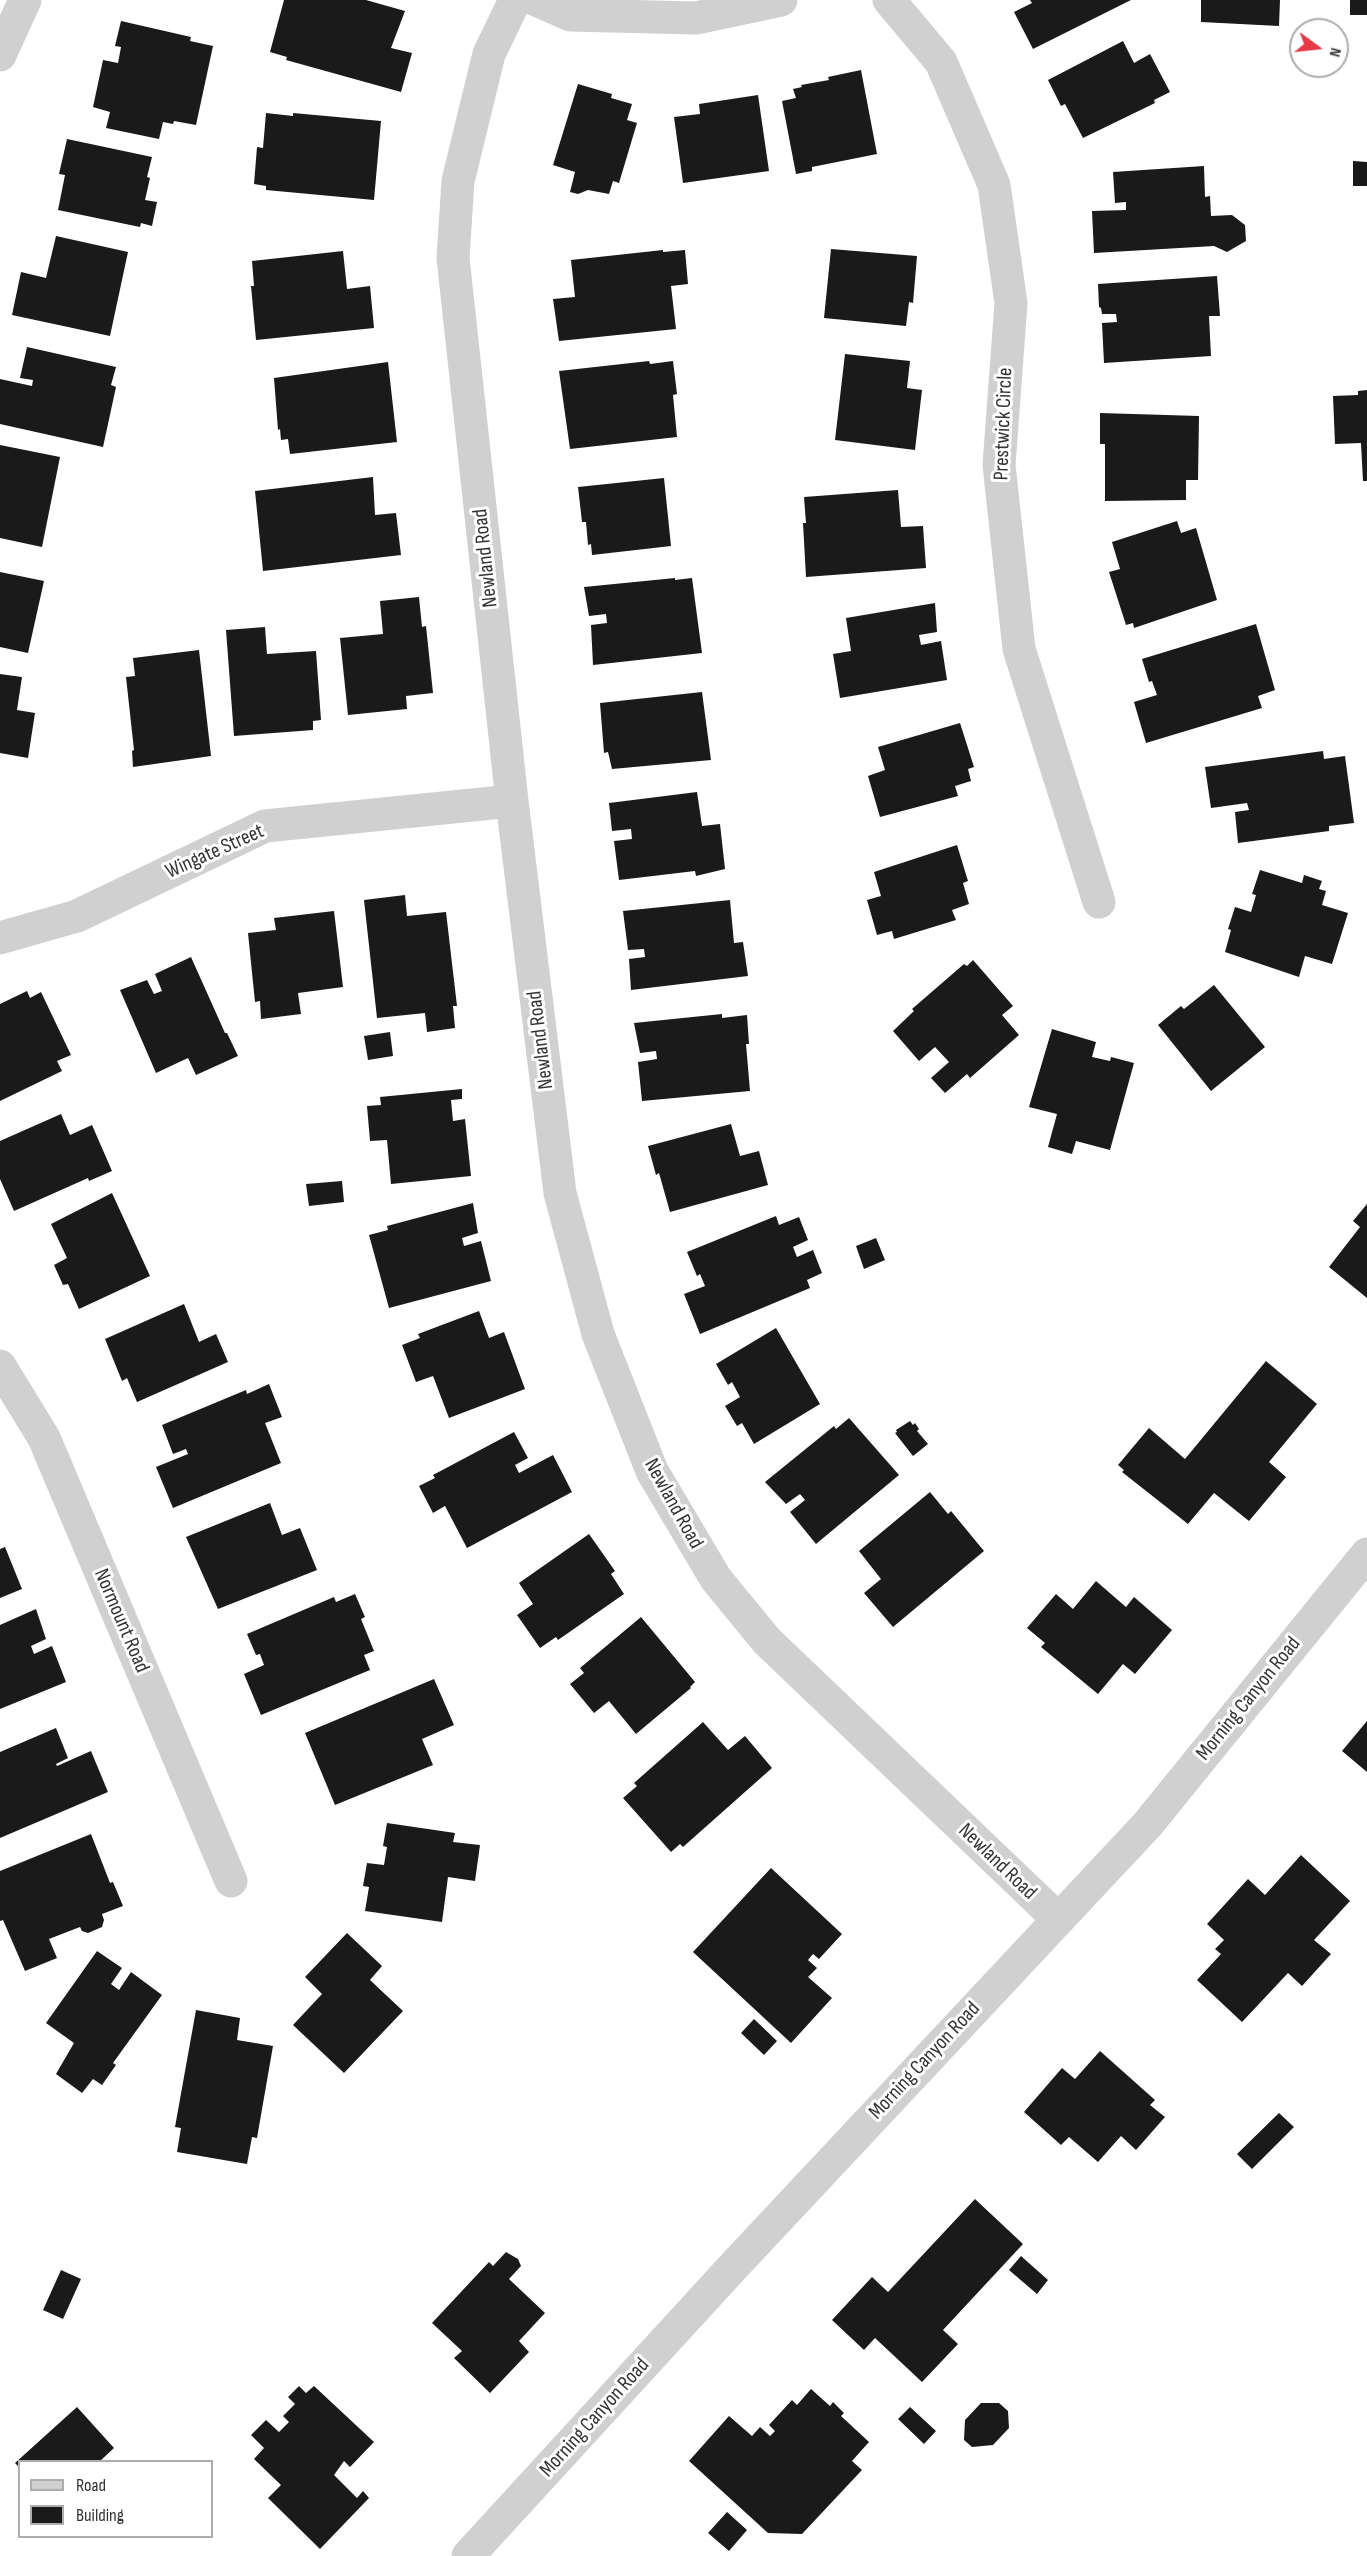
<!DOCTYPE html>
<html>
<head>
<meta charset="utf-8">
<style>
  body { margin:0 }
  #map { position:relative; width:1367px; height:2556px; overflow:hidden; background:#fff; font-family:"Sofia Sans Condensed",sans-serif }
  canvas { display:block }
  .legend { position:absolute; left:18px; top:2460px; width:195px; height:78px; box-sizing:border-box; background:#fff; border:2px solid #adadad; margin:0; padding:8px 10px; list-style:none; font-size:18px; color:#333 }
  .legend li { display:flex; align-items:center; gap:12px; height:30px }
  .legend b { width:30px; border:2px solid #adadad }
  .north { position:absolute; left:1289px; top:18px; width:60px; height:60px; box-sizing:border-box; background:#fff; border:2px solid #adadad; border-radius:50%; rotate:105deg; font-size:16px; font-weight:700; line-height:24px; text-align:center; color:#333 }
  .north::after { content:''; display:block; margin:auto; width:21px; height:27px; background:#e63946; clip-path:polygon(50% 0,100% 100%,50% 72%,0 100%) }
</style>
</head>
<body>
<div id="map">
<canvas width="1367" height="2556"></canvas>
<ul class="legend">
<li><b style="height:8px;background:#d0d0d0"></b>Road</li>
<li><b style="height:16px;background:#1a1a1a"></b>Building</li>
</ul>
<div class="north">N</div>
</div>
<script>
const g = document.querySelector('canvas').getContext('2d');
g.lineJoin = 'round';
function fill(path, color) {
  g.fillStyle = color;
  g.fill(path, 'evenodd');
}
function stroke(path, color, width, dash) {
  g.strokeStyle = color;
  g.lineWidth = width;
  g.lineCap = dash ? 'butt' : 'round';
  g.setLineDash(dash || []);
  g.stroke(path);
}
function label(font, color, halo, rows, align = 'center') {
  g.font = font + ' "Sofia Sans Condensed",sans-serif';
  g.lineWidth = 6;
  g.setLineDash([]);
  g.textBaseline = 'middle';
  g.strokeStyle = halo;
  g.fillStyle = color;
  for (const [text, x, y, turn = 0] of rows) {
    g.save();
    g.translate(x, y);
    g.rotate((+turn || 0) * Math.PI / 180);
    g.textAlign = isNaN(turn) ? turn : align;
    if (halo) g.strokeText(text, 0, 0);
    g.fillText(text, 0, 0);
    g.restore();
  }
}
fill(new Path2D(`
  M 284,0 L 366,0 L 405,11 L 391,48 L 412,53 L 401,92 L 286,60 L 287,57 L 270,52 Z
  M 1030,0 L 1131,0 L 1033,49 L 1014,12 L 1032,3 Z
  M 1201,0 L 1280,0 L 1279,26 L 1201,22 Z
  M 1350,0 L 1367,0 L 1367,15 L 1350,15 Z
  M 121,21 L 191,37 L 190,41 L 213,46 L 196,125 L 174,121 L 173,124 L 163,122 L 159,139 L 106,128 L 110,112 L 93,107 L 103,60 L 118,63 L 121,47 L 115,46 Z
  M 1123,41 L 1134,63 L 1150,54 L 1170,92 L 1154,100 L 1155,103 L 1083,138 L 1065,104 L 1061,106 L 1048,80 Z
  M 861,70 L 877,154 L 812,167 L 812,171 L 796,174 L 782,101 L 796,98 L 793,89 L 802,87 L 801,85 L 829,80 L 828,77 Z
  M 578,84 L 612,94 L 611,98 L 632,104 L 627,120 L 637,123 L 619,183 L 613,181 L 609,194 L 588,190 L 578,194 L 570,192 L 575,172 L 553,165 Z
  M 758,95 L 769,171 L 683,183 L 674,117 L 700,114 L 699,104 Z
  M 266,113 L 293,116 L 293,113 L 381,121 L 374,200 L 266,190 L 266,186 L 254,184 L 257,147 L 263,148 Z
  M 67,139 L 152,157 L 147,177 L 150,178 L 145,200 L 157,202 L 152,226 L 141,223 L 140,227 L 58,210 L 65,175 L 59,174 Z
  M 1353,161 L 1367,162 L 1367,186 L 1353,186 Z
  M 1204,166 L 1205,197 L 1210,196 L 1211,216 L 1232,215 L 1245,225 L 1246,241 L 1227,252 L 1214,246 L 1094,253 L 1092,211 L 1126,210 L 1126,202 L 1115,203 L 1113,172 Z
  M 56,236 L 128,252 L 110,336 L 12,315 L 21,272 L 46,278 Z
  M 831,249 L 917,256 L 913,303 L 909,302 L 906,326 L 824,318 Z
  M 663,250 L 663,252 L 685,250 L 688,284 L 671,286 L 676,329 L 559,341 L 553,299 L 575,297 L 571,260 Z
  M 343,251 L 347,289 L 370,286 L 374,328 L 256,340 L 251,286 L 254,286 L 252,261 Z
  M 1217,276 L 1220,316 L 1209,316 L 1211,356 L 1104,363 L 1102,323 L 1117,322 L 1116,314 L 1102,314 L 1101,308 L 1099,307 L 1098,284 Z
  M 27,347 L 116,367 L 111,385 L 116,387 L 103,447 L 0,424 L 0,379 L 32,386 L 33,380 L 20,378 Z
  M 845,354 L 910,361 L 907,388 L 922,390 L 915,450 L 835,440 Z
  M 649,361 L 650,364 L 673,361 L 677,394 L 673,395 L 677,437 L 570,449 L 559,371 Z
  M 388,362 L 397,442 L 290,454 L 288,439 L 281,440 L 280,429 L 278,430 L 274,378 Z
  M 1367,390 L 1367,481 L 1363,481 L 1361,443 L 1335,444 L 1333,396 L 1358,395 L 1358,391 Z
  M 1100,413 L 1199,416 L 1198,480 L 1186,480 L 1186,500 L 1105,501 L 1105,444 L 1100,444 Z
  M 0,445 L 60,457 L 42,547 L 0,538 Z
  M 373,477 L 375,515 L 396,513 L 401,555 L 263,571 L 255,491 Z
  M 664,478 L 671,546 L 592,555 L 591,544 L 588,545 L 586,522 L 582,522 L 578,487 Z
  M 898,490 L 901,527 L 923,526 L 926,568 L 806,577 L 803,523 L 806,523 L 804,497 Z
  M 1177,521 L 1181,533 L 1196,528 L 1217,600 L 1134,628 L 1133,623 L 1126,625 L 1109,572 L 1120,569 L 1112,542 Z
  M 0,572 L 44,581 L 28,653 L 0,647 Z
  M 675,578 L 675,580 L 692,578 L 702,653 L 593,665 L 591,625 L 607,623 L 606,614 L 589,616 L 584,587 Z
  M 419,597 L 422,627 L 426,626 L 433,693 L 406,696 L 407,709 L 348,715 L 340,638 L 383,634 L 380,601 Z
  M 935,603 L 937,632 L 919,635 L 921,645 L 941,641 L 947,680 L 840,698 L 833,654 L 851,651 L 846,618 Z
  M 1256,624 L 1275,690 L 1258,696 L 1262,708 L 1146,743 L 1134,702 L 1157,695 L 1152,681 L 1149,682 L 1142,659 Z
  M 265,627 L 267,654 L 316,651 L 321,720 L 313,721 L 313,730 L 234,736 L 226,630 Z
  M 199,650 L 211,756 L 133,767 L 132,751 L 134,750 L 126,677 L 135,676 L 133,658 Z
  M 0,674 L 22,677 L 17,710 L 35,713 L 28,758 L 0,753 Z
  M 702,692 L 711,760 L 612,769 L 608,752 L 604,753 L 600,703 Z
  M 960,723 L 974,767 L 968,769 L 971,781 L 955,786 L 958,796 L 880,817 L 868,776 L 885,770 L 878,747 Z
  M 1323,751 L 1324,759 L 1345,756 L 1354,823 L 1329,826 L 1329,831 L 1238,843 L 1235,812 L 1249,810 L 1247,803 L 1211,808 L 1205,767 Z
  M 697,792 L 702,826 L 720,824 L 725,869 L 696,876 L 695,871 L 619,880 L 614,841 L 632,839 L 631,829 L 612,831 L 609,803 Z
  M 957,845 L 968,881 L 963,883 L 969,904 L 952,910 L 956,920 L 894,939 L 892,931 L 877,935 L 867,900 L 881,896 L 874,872 Z
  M 1260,870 L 1302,883 L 1304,875 L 1322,881 L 1319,889 L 1326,891 L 1322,905 L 1348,913 L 1332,964 L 1305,956 L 1299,977 L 1225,952 L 1231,930 L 1228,929 L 1235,907 L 1251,912 L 1256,895 L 1252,894 Z
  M 405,895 L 407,916 L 446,912 L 457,1006 L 453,1006 L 455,1028 L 427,1032 L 425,1013 L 377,1018 L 364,900 Z
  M 730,900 L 734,943 L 743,942 L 748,976 L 631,990 L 629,959 L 645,957 L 644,949 L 628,950 L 623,911 Z
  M 334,911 L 343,987 L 298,993 L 301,1014 L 261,1019 L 260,1001 L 255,1002 L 248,933 L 276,930 L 274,918 Z
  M 191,957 L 225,1033 L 227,1033 L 238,1056 L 196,1075 L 188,1058 L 156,1073 L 120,990 L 147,980 L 154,994 L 162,991 L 155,974 Z
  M 973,960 L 1013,1006 L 1002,1015 L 1019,1035 L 970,1078 L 967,1074 L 945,1093 L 931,1078 L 949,1062 L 935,1047 L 919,1061 L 893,1031 L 914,1011 L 912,1009 L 964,964 L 967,966 Z
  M 1214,985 L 1265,1047 L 1211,1091 L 1158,1025 L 1181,1006 L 1184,1009 Z
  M 27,991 L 30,998 L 41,992 L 71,1055 L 57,1061 L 62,1071 L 0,1101 L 0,1004 Z
  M 722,1014 L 722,1018 L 747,1015 L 749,1044 L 746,1044 L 750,1091 L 642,1101 L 638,1062 L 657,1059 L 656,1051 L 640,1053 L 634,1023 Z
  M 1052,1029 L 1096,1042 L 1092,1057 L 1110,1061 L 1111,1057 L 1134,1063 L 1110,1150 L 1076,1141 L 1072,1154 L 1048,1147 L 1057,1114 L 1029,1107 Z
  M 390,1032 L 393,1056 L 368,1060 L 364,1036 Z
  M 462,1089 L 462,1099 L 451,1100 L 453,1121 L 465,1119 L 471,1176 L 391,1184 L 387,1140 L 370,1141 L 367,1106 L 381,1105 L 380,1097 Z
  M 61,1114 L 70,1135 L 92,1125 L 112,1171 L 89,1181 L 88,1178 L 14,1211 L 0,1179 L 0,1141 Z
  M 731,1124 L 740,1156 L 759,1151 L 768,1185 L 670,1212 L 659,1173 L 656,1175 L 648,1146 Z
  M 342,1181 L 344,1202 L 309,1206 L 306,1184 Z
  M 112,1193 L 150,1276 L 79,1309 L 68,1284 L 63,1285 L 54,1265 L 67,1258 L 51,1224 Z
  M 473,1203 L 478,1233 L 462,1238 L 464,1246 L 481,1241 L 491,1281 L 389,1308 L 369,1235 L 388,1230 L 387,1226 Z
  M 1367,1204 L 1367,1298 L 1329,1267 L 1360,1227 L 1353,1221 Z
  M 776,1216 L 779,1225 L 799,1217 L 808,1240 L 793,1247 L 797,1257 L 813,1250 L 822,1273 L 807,1280 L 810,1288 L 700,1334 L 684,1294 L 705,1286 L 700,1274 L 697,1276 L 687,1252 Z
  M 876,1238 L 885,1260 L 864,1269 L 856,1246 Z
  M 184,1304 L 199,1342 L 216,1334 L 228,1362 L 137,1402 L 127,1378 L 122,1381 L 105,1339 Z
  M 479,1311 L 489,1338 L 504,1332 L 525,1389 L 449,1418 L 433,1376 L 416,1382 L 402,1345 L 420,1338 L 418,1334 Z
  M 776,1328 L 820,1404 L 754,1444 L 742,1423 L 737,1426 L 725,1406 L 740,1397 L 732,1382 L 728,1385 L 716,1364 Z
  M 1266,1361 L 1317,1404 L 1269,1462 L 1286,1477 L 1249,1521 L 1214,1493 L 1188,1524 L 1122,1472 L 1124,1470 L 1118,1465 L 1149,1428 L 1185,1459 Z
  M 269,1384 L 282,1417 L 265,1423 L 281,1463 L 173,1508 L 156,1467 L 188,1454 L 186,1449 L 173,1454 L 162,1425 L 246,1390 L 247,1394 Z
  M 849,1418 L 899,1475 L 816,1544 L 790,1512 L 805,1500 L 800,1494 L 786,1504 L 765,1482 L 834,1426 L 836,1429 Z
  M 910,1421 L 913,1425 L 915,1423 L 919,1429 L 917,1431 L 928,1444 L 913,1456 L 895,1433 L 897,1432 L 896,1430 Z
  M 514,1432 L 528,1458 L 515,1465 L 519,1473 L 553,1455 L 572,1492 L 467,1548 L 445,1506 L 433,1513 L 419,1486 L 435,1478 L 433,1475 Z
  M 930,1492 L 948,1514 L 951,1511 L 984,1551 L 893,1627 L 864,1593 L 881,1579 L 859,1551 Z
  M 270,1503 L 282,1535 L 300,1528 L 317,1570 L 218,1609 L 186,1537 Z
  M 589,1534 L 615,1571 L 611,1574 L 624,1594 L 558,1640 L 556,1637 L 540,1648 L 517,1615 L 533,1604 L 519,1583 Z
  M 5,1547 L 22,1589 L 0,1598 L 0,1549 Z
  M 1096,1581 L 1126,1607 L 1134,1597 L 1172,1630 L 1135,1674 L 1123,1664 L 1098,1694 L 1041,1647 L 1045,1643 L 1027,1628 L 1056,1594 L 1073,1609 Z
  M 355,1594 L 365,1617 L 361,1619 L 374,1651 L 364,1655 L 370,1670 L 261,1715 L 244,1674 L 264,1665 L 260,1654 L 256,1655 L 247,1634 L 334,1597 L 336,1602 Z
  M 36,1609 L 46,1639 L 31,1646 L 34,1654 L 52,1646 L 66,1682 L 0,1709 L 0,1625 Z
  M 641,1617 L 695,1682 L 690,1687 L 691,1688 L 636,1734 L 609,1701 L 594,1713 L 570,1684 L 584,1673 L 580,1668 Z
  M 434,1679 L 454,1725 L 422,1739 L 433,1765 L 335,1805 L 305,1733 Z
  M 1367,1721 L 1367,1772 L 1342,1751 Z
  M 703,1722 L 728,1750 L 745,1736 L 772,1768 L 683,1847 L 680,1844 L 671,1852 L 623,1798 L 637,1786 L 634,1783 Z
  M 56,1728 L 68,1758 L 56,1764 L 57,1766 L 91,1751 L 108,1792 L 0,1838 L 0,1752 Z
  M 387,1823 L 455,1833 L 453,1842 L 480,1845 L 475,1881 L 448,1877 L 442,1922 L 365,1911 L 369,1887 L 363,1886 L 367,1863 L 384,1865 L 387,1847 L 383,1846 Z
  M 91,1834 L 110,1883 L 113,1882 L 123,1906 L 102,1914 L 104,1920 L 102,1927 L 88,1933 L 82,1931 L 80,1927 L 49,1939 L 57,1958 L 25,1971 L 3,1920 L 0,1921 L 0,1871 Z
  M 1301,1855 L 1350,1901 L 1314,1940 L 1331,1954 L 1302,1986 L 1288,1973 L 1242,2022 L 1197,1980 L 1221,1954 L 1215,1949 L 1224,1940 L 1207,1924 L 1248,1879 L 1265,1895 Z
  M 771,1868 L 842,1934 L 819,1959 L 813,1954 L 808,1960 L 817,1968 L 808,1977 L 832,1998 L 791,2043 L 693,1952 Z
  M 347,1933 L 382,1966 L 370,1980 L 403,2011 L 344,2073 L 293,2025 L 322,1994 L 305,1977 Z
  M 97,1951 L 122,1968 L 111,1984 L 119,1990 L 131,1972 L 162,1995 L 113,2063 L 116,2065 L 102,2085 L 93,2079 L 82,2093 L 56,2074 L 74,2043 L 46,2023 Z
  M 196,2010 L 240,2018 L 237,2040 L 273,2046 L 257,2138 L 252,2137 L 247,2164 L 177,2152 L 181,2128 L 175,2127 Z
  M 754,2019 L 777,2041 L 764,2055 L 741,2033 Z
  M 1100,2051 L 1155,2100 L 1150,2105 L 1165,2117 L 1136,2150 L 1121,2136 L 1098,2162 L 1069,2137 L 1061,2145 L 1024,2112 L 1062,2068 L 1075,2079 Z
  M 1279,2113 L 1294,2127 L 1252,2169 L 1237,2154 Z
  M 975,2199 L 1023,2244 L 943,2330 L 958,2344 L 922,2382 L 875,2338 L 864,2350 L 832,2320 L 872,2277 L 888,2292 Z
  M 506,2252 L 518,2259 L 521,2266 L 509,2279 L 545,2313 L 519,2341 L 529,2352 L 490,2393 L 454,2358 L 462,2351 L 432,2323 L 489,2262 L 493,2266 Z
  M 1021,2256 L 1048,2280 L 1037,2294 L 1009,2270 Z
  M 61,2270 L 81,2279 L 63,2319 L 43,2310 Z
  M 299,2386 L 306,2393 L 314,2386 L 374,2442 L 350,2467 L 344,2461 L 334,2475 L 357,2498 L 363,2491 L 369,2498 L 320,2549 L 268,2498 L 281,2485 L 254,2459 L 264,2448 L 251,2435 L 266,2420 L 279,2432 L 289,2422 L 283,2416 L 295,2404 L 288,2397 Z
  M 811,2389 L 830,2406 L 833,2402 L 844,2413 L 841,2416 L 869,2442 L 852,2461 L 862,2470 L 802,2534 L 768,2533 L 689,2461 L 729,2416 L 752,2436 L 760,2427 L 770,2436 L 775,2431 L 769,2425 L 792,2400 L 797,2405 Z
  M 981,2403 L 999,2403 L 1008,2411 L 1009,2428 L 993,2445 L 972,2447 L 964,2440 L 965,2420 Z
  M 77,2407 L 114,2448 L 99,2462 L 20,2462 L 20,2468 L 15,2463 Z
  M 910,2407 L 936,2431 L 924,2444 L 898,2419 Z
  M 727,2512 L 747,2530 L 729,2551 L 708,2533 Z`), '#1a1a1a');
stroke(new Path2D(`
  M 515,0 L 489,54 L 458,181 L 453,258 L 512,801 L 560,1193 L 598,1334 L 652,1471 L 716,1579 L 767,1641 L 1058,1919
  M 536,0 L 570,15 L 696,18 L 781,0
  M 889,0 L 941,62 L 994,185 L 1011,303 L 999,465 L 1019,649 L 1099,902
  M 0,55 L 25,0
  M 0,938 L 77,916 L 265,826 L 512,801
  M 0,1366 L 44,1438 L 231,1881
  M 468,2556 L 731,2269 L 1147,1825 L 1367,1554`), '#d0d0d0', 33);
label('21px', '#333', '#fff', [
  ["Prestwick Circle",1004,424,-88],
  ["Newland Road",486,558,-96],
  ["Wingate Street",215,852,-24],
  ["Newland Road",541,1040,-97],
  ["Newland Road",673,1504,61],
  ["Normount Road",121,1621,67],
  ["Morning Canyon Road",1249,1699,-51],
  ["Newland Road",997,1862,44],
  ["Morning Canyon Road",925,2061,-47],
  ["Morning Canyon Road",595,2418,-48]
]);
</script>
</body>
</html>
